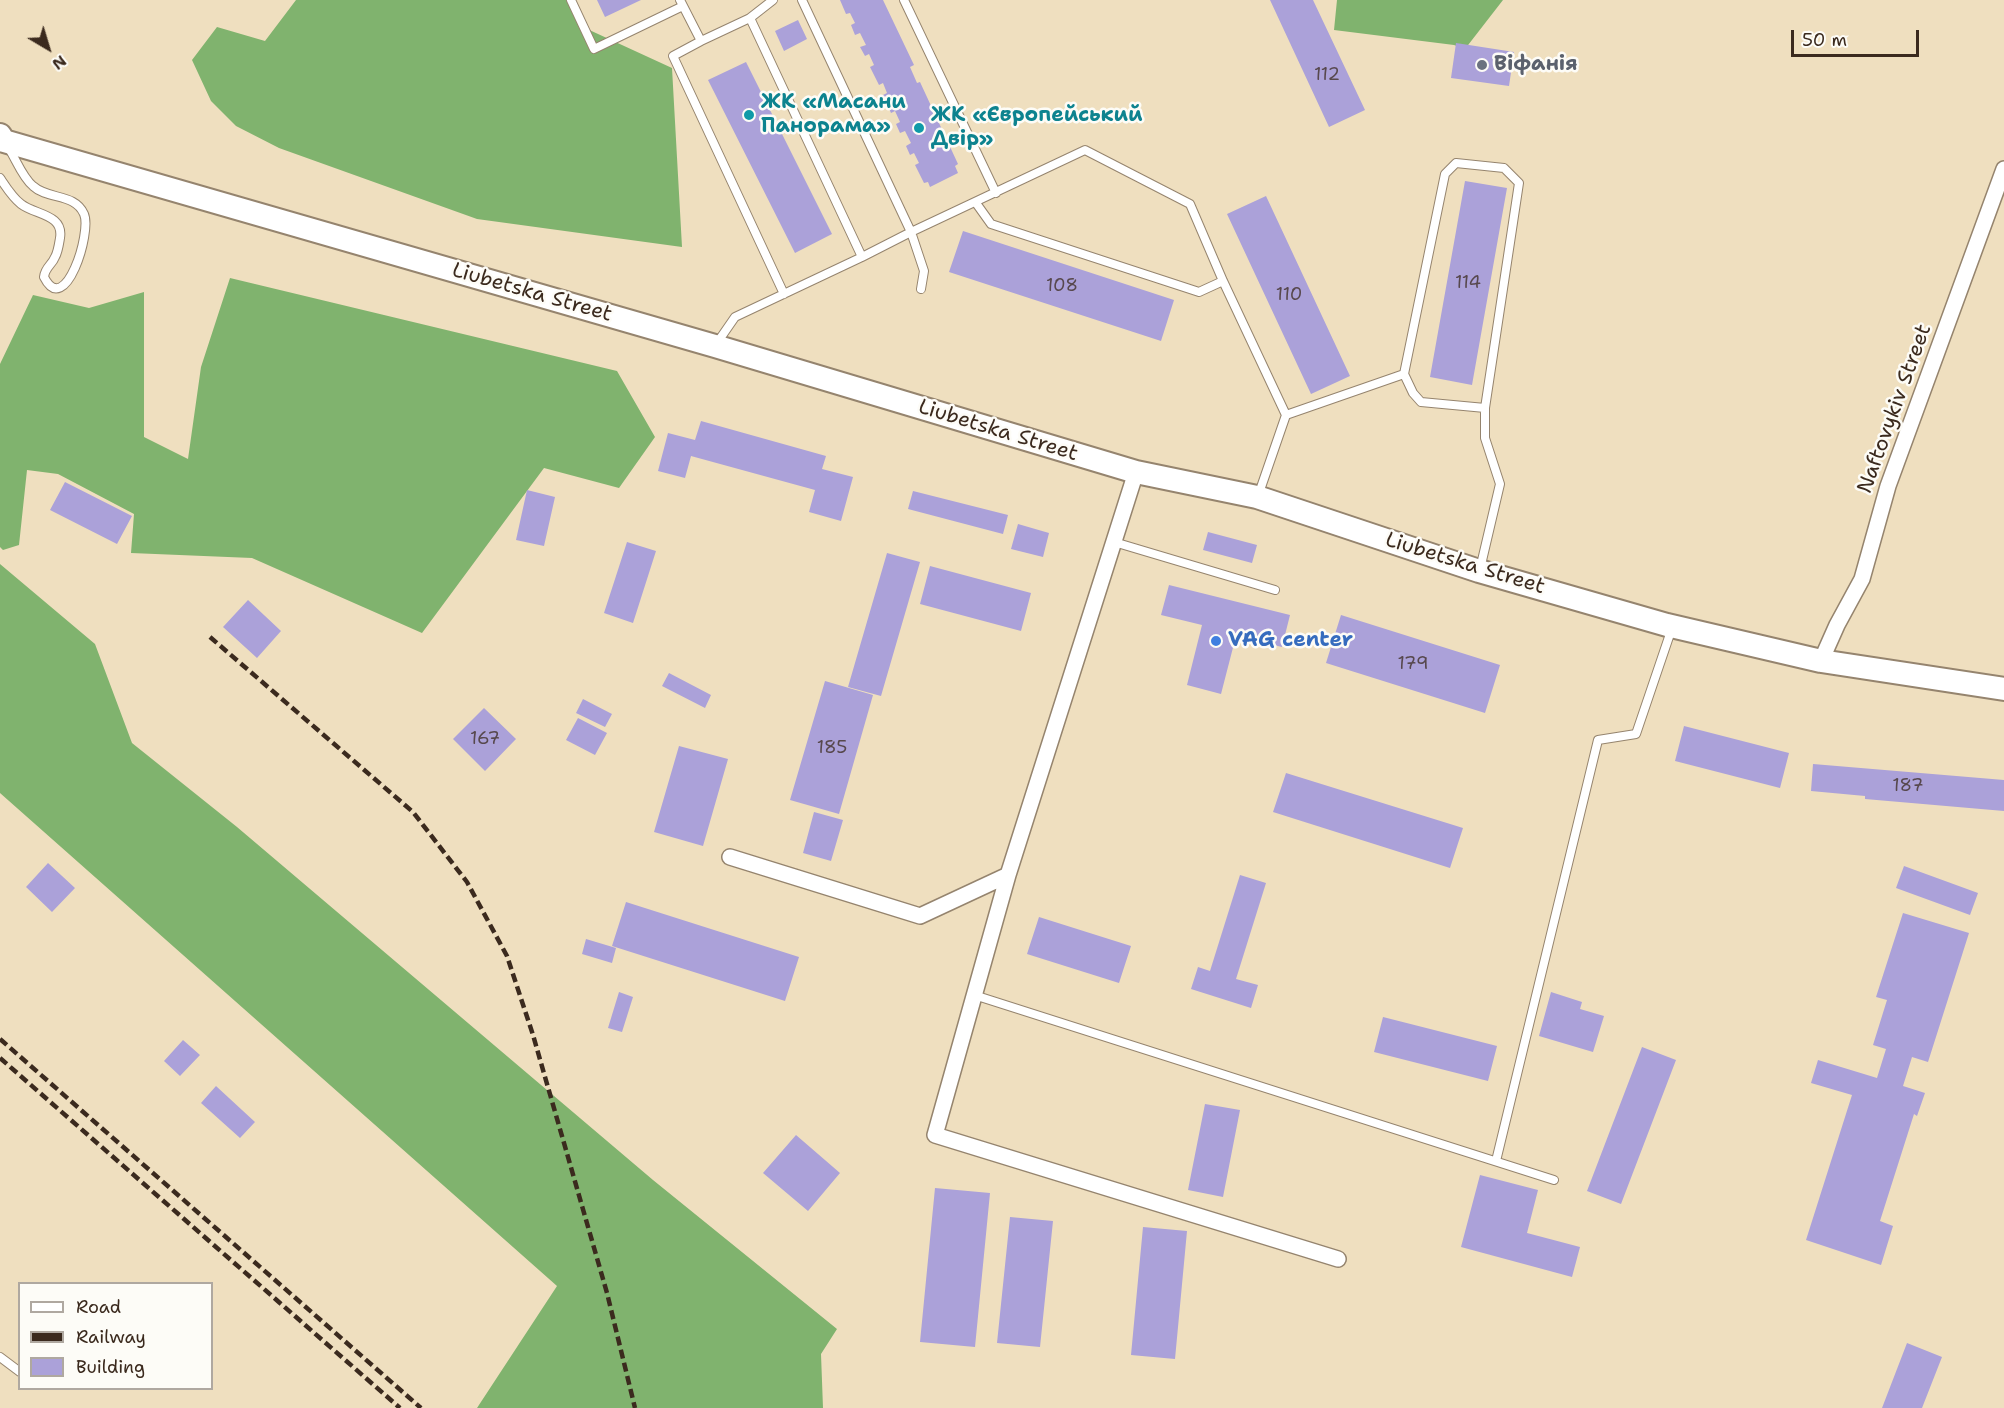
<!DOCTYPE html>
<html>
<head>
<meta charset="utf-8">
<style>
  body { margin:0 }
  #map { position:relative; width:2004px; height:1408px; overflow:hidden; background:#efdfbf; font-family:"Shantell Sans",sans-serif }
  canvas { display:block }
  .legend { position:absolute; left:18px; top:1282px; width:195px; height:108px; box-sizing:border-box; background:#fdfcf7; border:2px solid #afa8a0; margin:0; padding:8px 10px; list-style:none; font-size:18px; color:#3b2a1e }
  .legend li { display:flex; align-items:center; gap:12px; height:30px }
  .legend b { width:30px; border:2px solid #afa8a0 }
  .north { position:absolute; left:18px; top:18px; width:60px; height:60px; -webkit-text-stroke:4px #fdfcf7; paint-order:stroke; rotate:142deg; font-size:16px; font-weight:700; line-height:24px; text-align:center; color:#3b2a1e }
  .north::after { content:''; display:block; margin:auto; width:21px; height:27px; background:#3b2a1e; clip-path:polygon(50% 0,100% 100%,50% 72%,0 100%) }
  .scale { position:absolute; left:1791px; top:30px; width:128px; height:27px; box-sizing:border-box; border:3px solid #3b2a1e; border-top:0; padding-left:8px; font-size:18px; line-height:21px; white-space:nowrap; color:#3b2a1e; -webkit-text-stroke:4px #fdfcf7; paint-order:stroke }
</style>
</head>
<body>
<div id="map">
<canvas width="2004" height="1408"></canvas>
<ul class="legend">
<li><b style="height:8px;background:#fff"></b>Road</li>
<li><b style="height:8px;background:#3b2a1e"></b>Railway</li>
<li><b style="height:16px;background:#aba1d9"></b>Building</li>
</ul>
<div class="north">N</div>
<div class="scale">50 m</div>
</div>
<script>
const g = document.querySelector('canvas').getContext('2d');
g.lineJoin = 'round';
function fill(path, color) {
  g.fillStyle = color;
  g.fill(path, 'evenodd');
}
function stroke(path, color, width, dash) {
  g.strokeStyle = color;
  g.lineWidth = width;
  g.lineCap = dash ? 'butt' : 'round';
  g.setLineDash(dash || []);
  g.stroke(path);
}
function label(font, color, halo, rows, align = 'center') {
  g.font = font + ' "Shantell Sans",sans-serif';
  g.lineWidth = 5;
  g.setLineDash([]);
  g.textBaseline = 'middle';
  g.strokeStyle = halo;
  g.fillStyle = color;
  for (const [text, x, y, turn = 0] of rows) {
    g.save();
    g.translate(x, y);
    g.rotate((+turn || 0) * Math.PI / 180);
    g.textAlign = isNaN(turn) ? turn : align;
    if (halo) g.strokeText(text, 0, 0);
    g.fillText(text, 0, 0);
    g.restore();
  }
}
fill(new Path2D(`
  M 296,0 L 575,0 L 585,28 L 672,68 L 682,247 L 477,219 L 279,148 L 236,126 L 211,101 L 192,60 L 217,27 L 265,41 Z
  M 1337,0 L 1503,0 L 1465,49 L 1454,45 L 1334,30 Z
  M 230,278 L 617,371 L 655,437 L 619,488 L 544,468 L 422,633 L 252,558 L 131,553 L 134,514 L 58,474 L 27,470 L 19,545 L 3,550 L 0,547 L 0,364 L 33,295 L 89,308 L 144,292 L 144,437 L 188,459 L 201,367 Z
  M 0,564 L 95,644 L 132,743 L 237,827 L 653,1180 L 837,1329 L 821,1354 L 823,1408 L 477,1408 L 557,1286 L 0,793 Z`), '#80b36e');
fill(new Path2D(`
  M 597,0 L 641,0 L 605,17 Z
  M 840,0 L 883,0 L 914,65 L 910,67 L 917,83 L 920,82 L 958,164 L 955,166 L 958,173 L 930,187 L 928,182 L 924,183 L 915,165 L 919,163 L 914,153 L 910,155 L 906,146 L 911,143 L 905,131 L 900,133 L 896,124 L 900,122 L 895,111 L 891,113 L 883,95 L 887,93 L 883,83 L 879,85 L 870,67 L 874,65 L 869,54 L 865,56 L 860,47 L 866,45 L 860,33 L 855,35 L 851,25 L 855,23 L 850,13 L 846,14 Z
  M 1270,0 L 1313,0 L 1365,110 L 1329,127 Z
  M 798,20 L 807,39 L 784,51 L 775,31 Z
  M 1456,43 L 1514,52 L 1509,86 L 1451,78 Z
  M 746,62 L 832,234 L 795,253 L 708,80 Z
  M 1465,181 L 1507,188 L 1472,385 L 1430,377 Z
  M 1266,196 L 1350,376 L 1311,394 L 1227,214 Z
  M 963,231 L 1174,300 L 1161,341 L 949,272 Z
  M 701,421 L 826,456 L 822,469 L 853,477 L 841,521 L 809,512 L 815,490 L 691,456 L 685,478 L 658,471 L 668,433 L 695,440 Z
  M 65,482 L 132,516 L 117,544 L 50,510 Z
  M 527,490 L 555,497 L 544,546 L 516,540 Z
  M 913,491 L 1008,515 L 1003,534 L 908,509 Z
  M 1018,524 L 1049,533 L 1043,557 L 1011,549 Z
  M 1208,532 L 1257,545 L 1252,563 L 1203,550 Z
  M 627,542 L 656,551 L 633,623 L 604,613 Z
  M 887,553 L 920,562 L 881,696 L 848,687 Z
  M 930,566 L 1031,593 L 1021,631 L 920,604 Z
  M 1169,585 L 1290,615 L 1282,647 L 1236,636 L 1221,694 L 1187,685 L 1202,625 L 1161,615 Z
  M 248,600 L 281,631 L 257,658 L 223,627 Z
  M 1341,615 L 1500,665 L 1485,713 L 1326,663 Z
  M 669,673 L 711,695 L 705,708 L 662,686 Z
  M 825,681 L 873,695 L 839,814 L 790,800 Z
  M 583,699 L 612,714 L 605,727 L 576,713 Z
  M 484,708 L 516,739 L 485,771 L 453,739 Z
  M 578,718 L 607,733 L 595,755 L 566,740 Z
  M 1684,726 L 1789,753 L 1780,788 L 1675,761 Z
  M 679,746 L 728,759 L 703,846 L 654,832 Z
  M 1813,764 L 2004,780 L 2004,811 L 1865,799 L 1865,796 L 1811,791 Z
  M 1286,773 L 1463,828 L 1450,868 L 1273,812 Z
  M 814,812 L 843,820 L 831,861 L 803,853 Z
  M 48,863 L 75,888 L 52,912 L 26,887 Z
  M 1904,866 L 1978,893 L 1970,915 L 1896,888 Z
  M 1240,875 L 1266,883 L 1236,979 L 1258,985 L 1251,1008 L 1191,989 L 1198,967 L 1210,971 Z
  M 626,902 L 799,957 L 785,1001 L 612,946 Z
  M 1903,913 L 1969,933 L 1928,1062 L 1912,1057 L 1903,1086 L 1925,1093 L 1917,1116 L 1914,1114 L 1880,1221 L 1893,1226 L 1881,1265 L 1806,1240 L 1852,1095 L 1811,1083 L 1818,1060 L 1877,1078 L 1886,1049 L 1873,1045 L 1887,1000 L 1876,997 Z
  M 1039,917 L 1131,946 L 1119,983 L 1027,954 Z
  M 586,939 L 616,948 L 612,963 L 582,954 Z
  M 619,992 L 633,997 L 622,1032 L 608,1028 Z
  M 1551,992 L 1582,1002 L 1580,1009 L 1604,1016 L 1593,1052 L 1539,1036 Z
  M 1383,1017 L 1497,1046 L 1488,1081 L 1374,1052 Z
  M 183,1040 L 200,1055 L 180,1076 L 164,1061 Z
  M 1642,1047 L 1676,1060 L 1621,1204 L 1587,1191 Z
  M 216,1086 L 255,1122 L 240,1138 L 201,1103 Z
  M 1205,1104 L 1240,1110 L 1223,1197 L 1188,1190 Z
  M 796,1135 L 840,1173 L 808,1211 L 763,1173 Z
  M 1480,1175 L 1538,1190 L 1527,1233 L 1580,1247 L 1572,1277 L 1461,1247 Z
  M 935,1188 L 990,1193 L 975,1347 L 920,1342 Z
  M 1010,1217 L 1053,1221 L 1040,1347 L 997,1343 Z
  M 1143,1227 L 1187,1231 L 1175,1359 L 1131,1355 Z
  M 1907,1343 L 1942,1357 L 1922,1408 L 1882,1408 Z`), '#aba1d9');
const service = new Path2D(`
  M 571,0 L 594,49 L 683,6
  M 680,0 L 701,41 L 750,18 L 862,257 L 735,317 L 717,343
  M 802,0 L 911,232 L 924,271 L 921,289
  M 904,0 L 996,193
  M 750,18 L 773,0
  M 701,41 L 673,56 L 784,294
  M 0,178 C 6,187 12,197 21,204 C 35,215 64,214 60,238 C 59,244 58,252 55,257 C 52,265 45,267 44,277 C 65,319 92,232 84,214 C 75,193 48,200 33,186 C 22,177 16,159 8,147
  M 976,203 L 991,224 L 1199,292 L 1223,281
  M 862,257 L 911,232 L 1085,150 L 1190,204 L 1223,281 L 1286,415 L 1258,496
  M 1286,415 L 1404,374
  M 1114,542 L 1275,590
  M 1480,569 L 1500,484 L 1485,438 L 1485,408 L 1519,183 L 1504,168 L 1456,163 L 1445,174 L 1404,374 L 1413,393 L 1421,402 L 1485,408
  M 974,995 L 1554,1180
  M 1496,1161 L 1598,740 L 1636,734 L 1672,628
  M 0,1357 L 20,1372`);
const minor = new Path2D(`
  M 1821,661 L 1837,625 L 1862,579 L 1888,486 L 2004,169
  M 730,857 L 920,916 L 1008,875 L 1136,472
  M 1008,875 L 935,1135 L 1338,1259`);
const secondary = new Path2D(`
  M 0,135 L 4,141 L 715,346 L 1136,472 L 1257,497 L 1479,571 L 1667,625 L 1821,661 L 2004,689`);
stroke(service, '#95846e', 10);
stroke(minor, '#95846e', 18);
stroke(secondary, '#95846e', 26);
stroke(service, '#fff', 8);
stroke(minor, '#fff', 15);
stroke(secondary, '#fff', 22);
stroke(new Path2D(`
  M 210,637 L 413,812 L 467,882 L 507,956 L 533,1035 L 607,1293 L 635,1408
  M 0,1039 L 421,1408
  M 0,1058 L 400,1408`), '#3b2a1e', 4.5, [9, 4.5]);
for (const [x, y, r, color] of [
  [1482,65,6,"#6b7280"],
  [749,115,6,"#0f9aa8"],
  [919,128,6,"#0f9aa8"],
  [1216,641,6,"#3f7fe0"]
]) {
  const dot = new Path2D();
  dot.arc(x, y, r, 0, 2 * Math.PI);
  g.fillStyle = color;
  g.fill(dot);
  stroke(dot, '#fdfcf7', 2);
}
label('18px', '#57484d', null, [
  ["112",1327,75],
  ["114",1468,283],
  ["108",1062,286],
  ["110",1289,295],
  ["179",1413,664],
  ["167",485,739],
  ["185",832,748],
  ["187",1908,786]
]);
label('bold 21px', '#5b616d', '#fdfcf7', [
  ["Віфанія",1494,65]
], 'left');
label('bold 21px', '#0d838f', '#fdfcf7', [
  ["ЖК «Масани",761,103],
  ["Панорама»",761,127],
  ["ЖК «Європейський",931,116],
  ["Двір»",931,140]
], 'left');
label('21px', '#3b2a1e', '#fdfcf7', [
  ["Liubetska Street",532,293,16],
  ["Naftovykiv Street",1895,409,-70],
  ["Liubetska Street",998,431,17],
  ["Liubetska Street",1465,564,17]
]);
label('bold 21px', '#366cbe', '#fdfcf7', [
  ["VAG center",1228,641]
], 'left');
</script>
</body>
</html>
